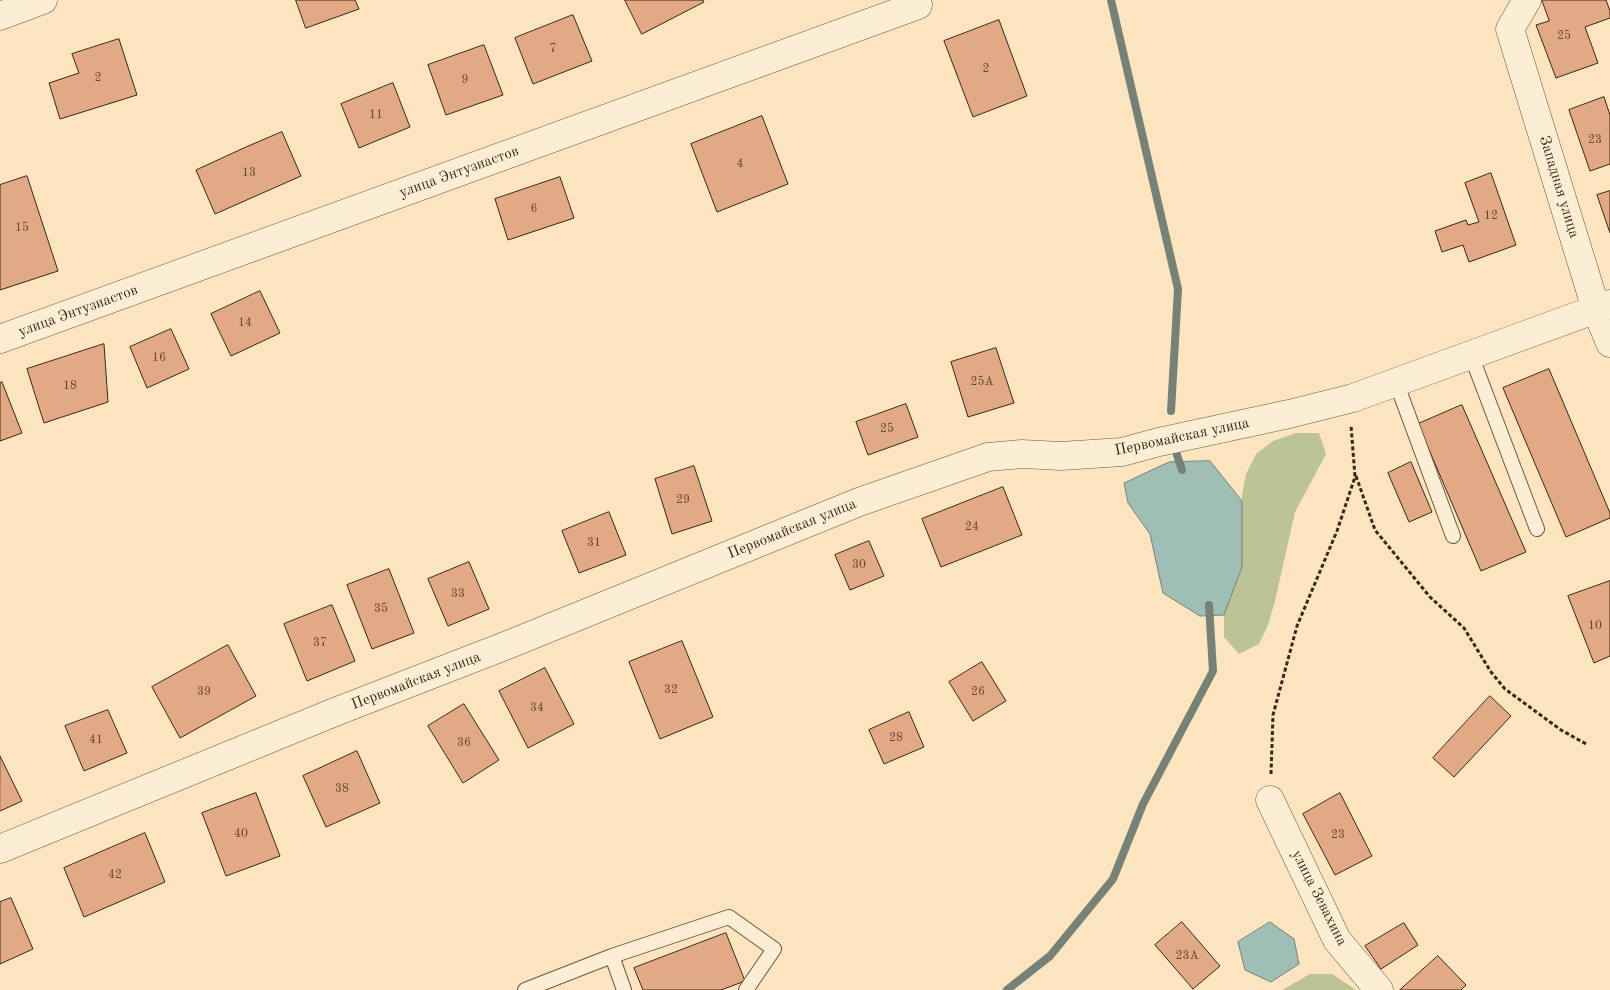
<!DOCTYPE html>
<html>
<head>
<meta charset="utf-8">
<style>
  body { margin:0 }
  canvas { display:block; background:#fbe4be }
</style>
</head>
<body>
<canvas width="1610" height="990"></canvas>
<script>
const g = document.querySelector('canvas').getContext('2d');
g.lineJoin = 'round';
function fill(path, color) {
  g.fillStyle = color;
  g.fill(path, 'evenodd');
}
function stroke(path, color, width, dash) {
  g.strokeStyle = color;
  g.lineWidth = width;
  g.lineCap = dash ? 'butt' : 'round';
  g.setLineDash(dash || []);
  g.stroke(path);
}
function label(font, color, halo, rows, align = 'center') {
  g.font = font + ' "Old Standard TT",serif';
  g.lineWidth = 4;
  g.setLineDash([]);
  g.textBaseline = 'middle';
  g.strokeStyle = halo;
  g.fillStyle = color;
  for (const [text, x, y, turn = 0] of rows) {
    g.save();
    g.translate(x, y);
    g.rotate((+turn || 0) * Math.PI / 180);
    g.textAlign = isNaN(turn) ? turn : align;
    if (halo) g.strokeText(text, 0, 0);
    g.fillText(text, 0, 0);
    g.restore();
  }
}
fill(new Path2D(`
  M 1296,433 L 1319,433 L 1326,454 L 1295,512 L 1275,601 L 1268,625 L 1259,644 L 1239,654 L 1224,637 L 1224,615 L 1242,567 L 1242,495 L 1246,474 L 1256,454 L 1273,441 Z
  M 1310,974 L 1332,974 L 1356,990 L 1282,990 Z`), '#bdc493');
const water = new Path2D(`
  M 1210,461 L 1242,501 L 1242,567 L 1224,615 L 1200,616 L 1163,593 L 1150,534 L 1128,503 L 1124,483 L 1169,462 Z
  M 1270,922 L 1294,939 L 1299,964 L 1271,982 L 1245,970 L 1238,942 Z`);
fill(water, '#9fbeb5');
stroke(water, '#768277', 1);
stroke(new Path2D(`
  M 1111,0 L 1178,289 L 1171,411
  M 1175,449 L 1182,470
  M 1007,990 L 1050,956 L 1113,879 L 1143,804 L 1213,671 L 1209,605`), '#768277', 8);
const building = new Path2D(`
  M 296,0 L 355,0 L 359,9 L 306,28 Z
  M 625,0 L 703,0 L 704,2 L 642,34 Z
  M 1542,0 L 1606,0 L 1610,11 L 1610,18 L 1585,27 L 1598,63 L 1556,78 L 1536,25 L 1549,21 Z
  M 573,15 L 592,61 L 533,84 L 515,38 Z
  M 999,20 L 1027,96 L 973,117 L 944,41 Z
  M 119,39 L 137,95 L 60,119 L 49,83 L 79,73 L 72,54 Z
  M 484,45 L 503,95 L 446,115 L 428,65 Z
  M 393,83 L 410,127 L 359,148 L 341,104 Z
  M 1604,97 L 1610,115 L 1610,164 L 1590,171 L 1569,110 Z
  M 762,116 L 788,184 L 717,212 L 691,144 Z
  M 282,132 L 301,176 L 215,214 L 196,170 L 246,147 Z
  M 1491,173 L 1516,245 L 1469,262 L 1463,245 L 1442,252 L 1435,231 L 1466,220 L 1468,225 L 1479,222 L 1465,183 Z
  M 27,176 L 58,271 L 0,290 L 0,185 Z
  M 560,177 L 574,218 L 508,240 L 495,199 Z
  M 1610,191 L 1610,233 L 1597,195 Z
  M 260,291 L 280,333 L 231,356 L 211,314 Z
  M 171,329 L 189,369 L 147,388 L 130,347 Z
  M 104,344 L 108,402 L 44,423 L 27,369 Z
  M 996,348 L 1014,403 L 968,417 L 951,362 Z
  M 1549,369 L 1610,513 L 1610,518 L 1566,537 L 1503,388 Z
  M 2,382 L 22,433 L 0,441 L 0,383 Z
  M 906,404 L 918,437 L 868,455 L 856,422 Z
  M 1462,405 L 1526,552 L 1481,571 L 1418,424 Z
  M 1411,462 L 1432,512 L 1409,522 L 1388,473 Z
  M 694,466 L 712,521 L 672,534 L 655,479 Z
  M 1003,487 L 1022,535 L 941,567 L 922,519 Z
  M 609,512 L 626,555 L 579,573 L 562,531 Z
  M 869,541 L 884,576 L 850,590 L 835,555 Z
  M 469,562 L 489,609 L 448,626 L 428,579 Z
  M 389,569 L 414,633 L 372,649 L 347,585 Z
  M 1610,581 L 1610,656 L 1594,663 L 1568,596 Z
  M 332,605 L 355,661 L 307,681 L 284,624 Z
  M 682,641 L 713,717 L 660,739 L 629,662 Z
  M 228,645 L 256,696 L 180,738 L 152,687 Z
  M 982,662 L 1006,701 L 973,721 L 949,682 Z
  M 545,668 L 574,724 L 528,748 L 499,691 Z
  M 1490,696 L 1511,716 L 1454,777 L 1433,758 Z
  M 464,704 L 499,760 L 463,783 L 428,726 Z
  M 108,710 L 127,753 L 84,771 L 65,726 Z
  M 909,712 L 924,747 L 884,764 L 869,730 Z
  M 357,751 L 380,803 L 326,827 L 303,776 Z
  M 0,756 L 22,801 L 0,811 Z
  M 256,793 L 280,856 L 226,876 L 202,813 Z
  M 1340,793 L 1372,856 L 1335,875 L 1303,814 Z
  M 145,833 L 165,882 L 84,917 L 64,868 Z
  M 11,898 L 33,949 L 0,964 L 0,902 Z
  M 1182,922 L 1220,966 L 1193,989 L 1155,945 Z
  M 1404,923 L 1418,945 L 1381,969 L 1365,946 Z
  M 726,933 L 745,981 L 721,990 L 643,990 L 634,968 Z
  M 1438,956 L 1466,985 L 1461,990 L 1400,990 Z`);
fill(building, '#e2a985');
stroke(building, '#392719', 1);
const service = new Path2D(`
  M 1471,355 L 1537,529
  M 1396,382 L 1453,536
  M 612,956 L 624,990
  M 525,990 L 612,956 L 729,917 L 774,949 L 746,990`);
const minor = new Path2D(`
  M 1527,0 L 1510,29 L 1596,309 L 1610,343
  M 0,16 L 43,0
  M 0,339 L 918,5
  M 1270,800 L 1337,940 L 1379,990
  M 0,849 L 335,712 L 510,644 L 859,502 L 988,457 L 1022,454 L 1061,456 L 1122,452 L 1159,442 L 1289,414 L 1353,398 L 1610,304`);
stroke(service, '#6a5642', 16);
stroke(minor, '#6a5642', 29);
stroke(new Path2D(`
  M 1356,476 L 1375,530 L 1430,597 L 1464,628 L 1491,672 L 1505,689 L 1561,730 L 1588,745
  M 1271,774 L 1273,715 L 1297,626 L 1337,531 L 1355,477 L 1351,425`), '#392719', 3, [4, 2.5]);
stroke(service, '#fcedd5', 14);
stroke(minor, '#fcedd5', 28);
label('12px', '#634834', null, [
  ["25",1564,36],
  ["7",553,49],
  ["2",986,69],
  ["2",98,78],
  ["9",465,80],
  ["11",376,115],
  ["23",1595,140],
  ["4",740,164],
  ["13",249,173],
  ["6",534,209],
  ["12",1491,216],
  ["15",22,228],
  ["14",245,323],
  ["16",159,358],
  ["25А",982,382],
  ["18",70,386],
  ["25",887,429],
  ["29",683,500],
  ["24",972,527],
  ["31",594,543],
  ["30",859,565],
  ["33",458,594],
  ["35",381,609],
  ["10",1595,626],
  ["37",320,643],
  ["32",671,690],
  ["39",204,692],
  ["26",978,692],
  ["34",537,708],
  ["28",896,738],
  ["41",96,740],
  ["36",464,743],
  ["38",342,789],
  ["40",241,834],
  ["23",1338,835],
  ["42",115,875],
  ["23А",1187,956]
]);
label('15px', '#392719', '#fcedd5', [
  ["улица Энтузиастов",459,172,-20],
  ["Западная улица",1559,187,73],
  ["улица Энтузиастов",78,311,-20],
  ["Первомайская улица",1182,437,-12],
  ["Первомайская улица",792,529,-22],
  ["Первомайская улица",416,681,-21],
  ["улица Зевахина",1319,898,63]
]);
</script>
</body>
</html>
